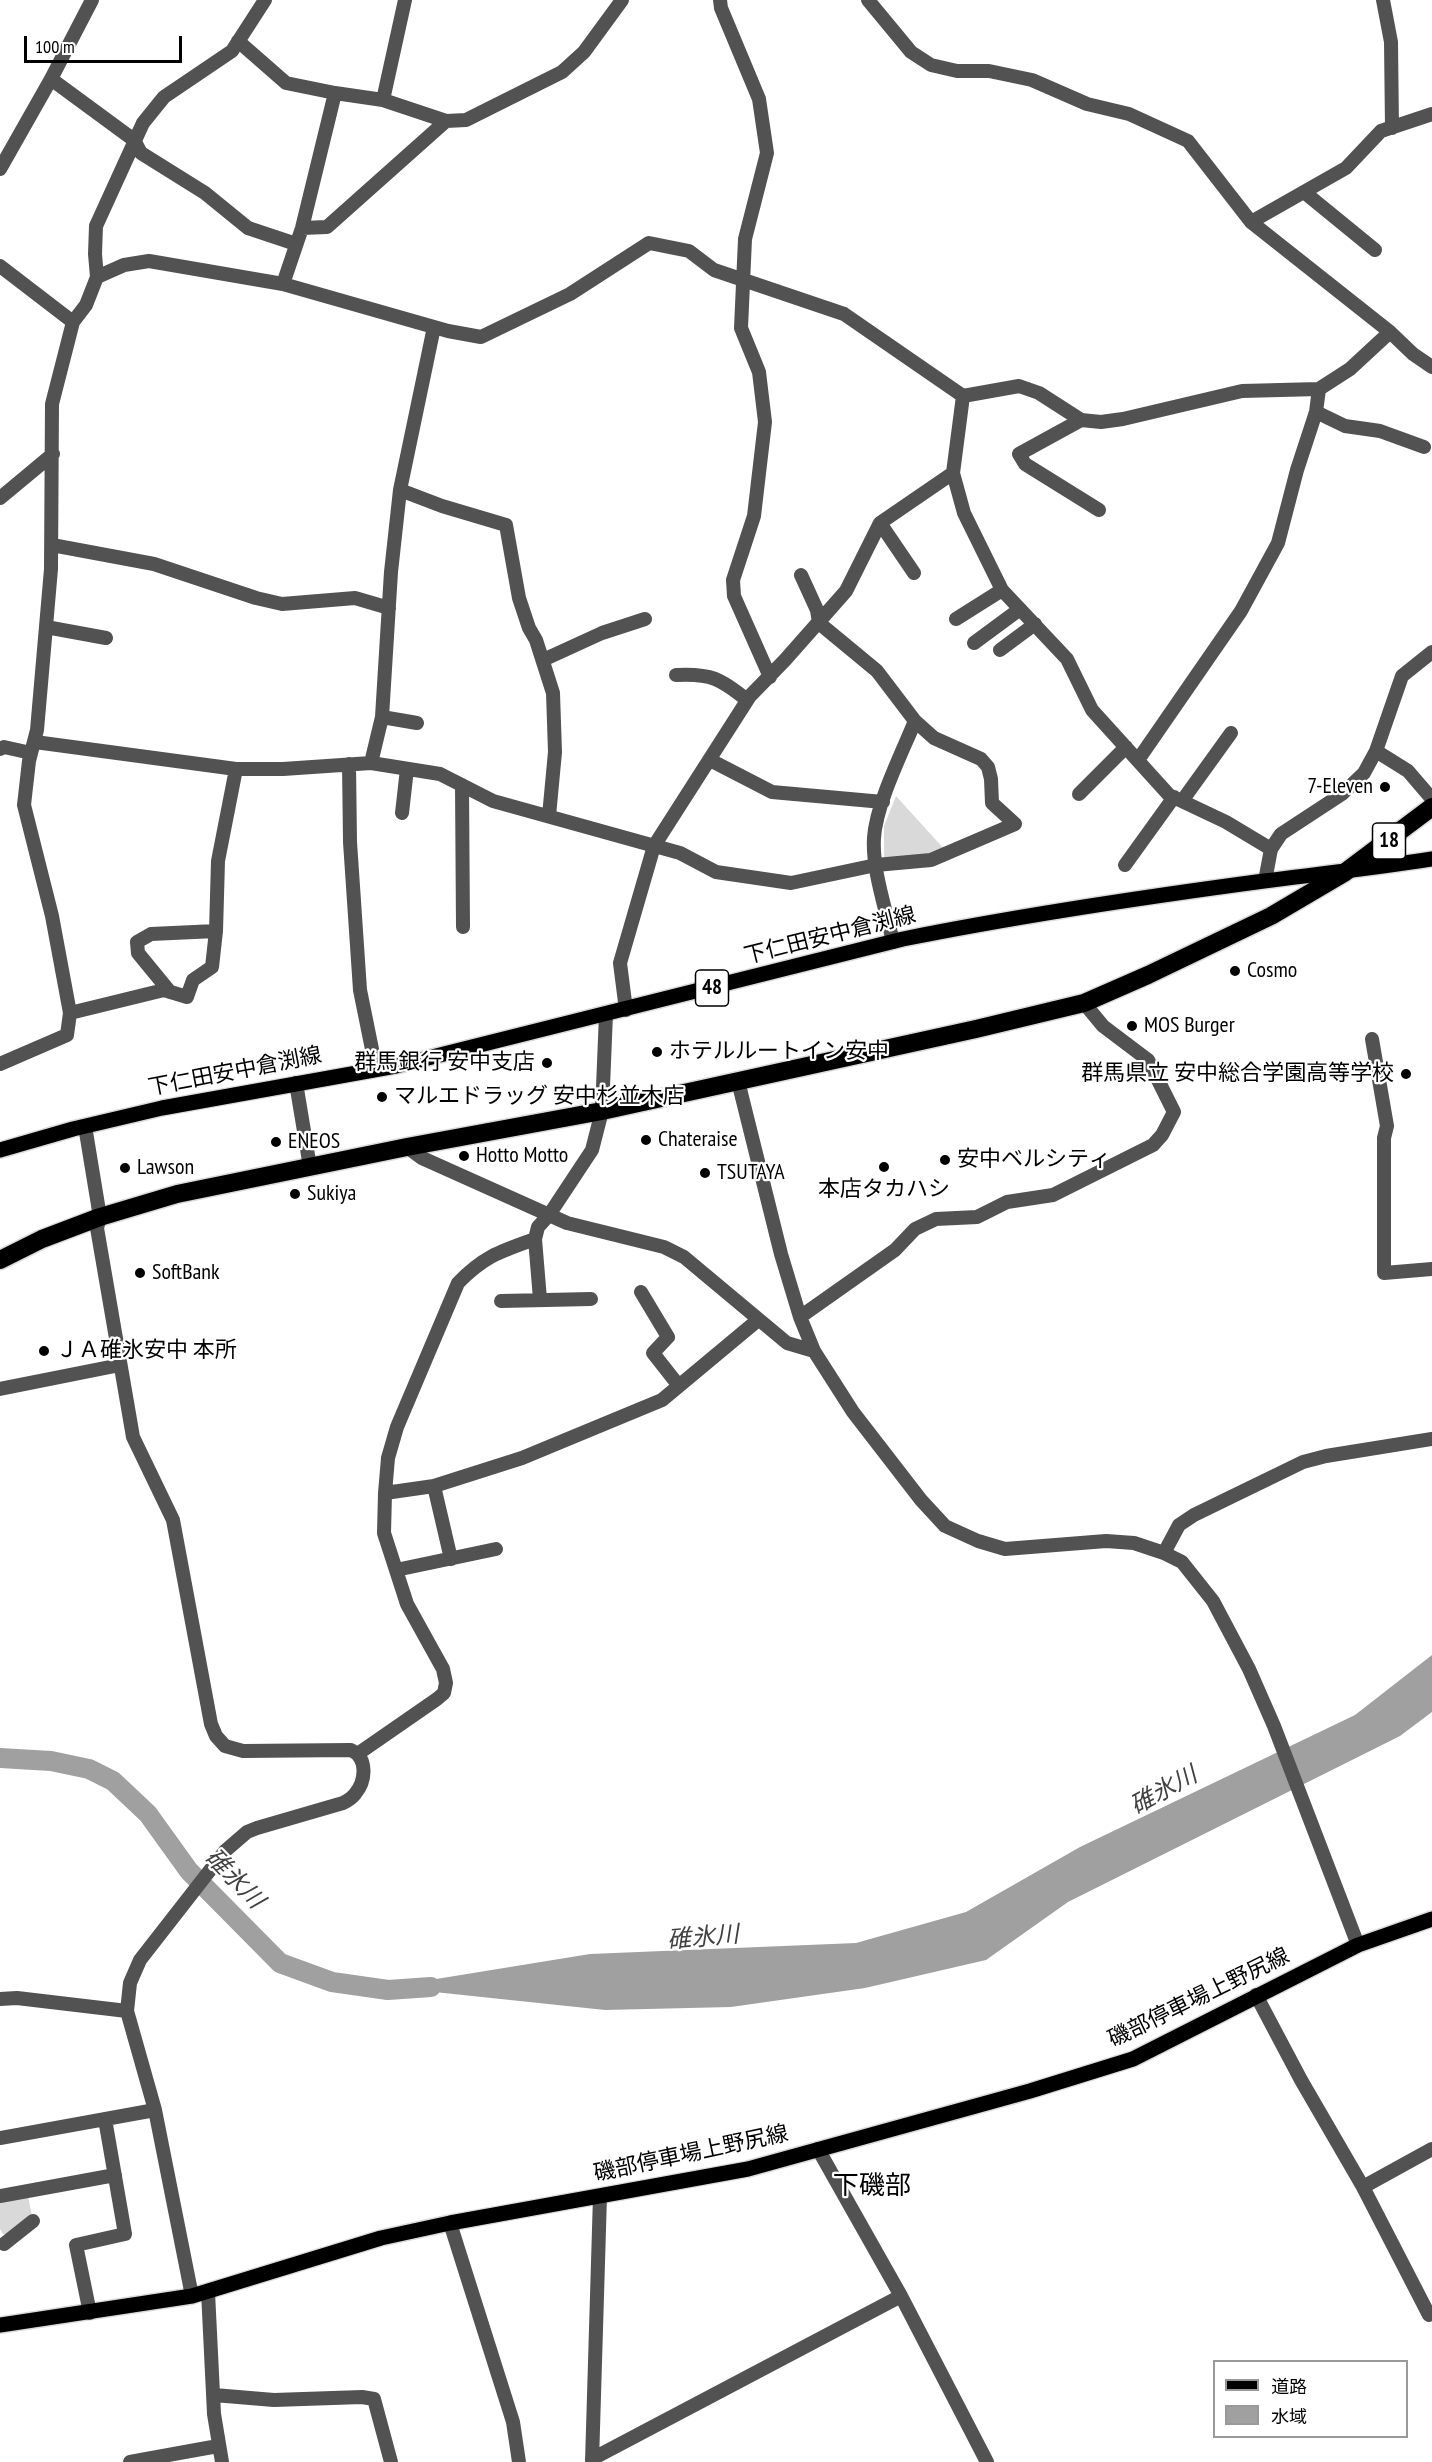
<!DOCTYPE html>
<html>
<head>
<meta charset="utf-8">
<style>
  body { margin:0 }
  #map { position:relative; width:1432px; height:2462px; overflow:hidden; background:#fff; font-family:"PT Sans Narrow","Noto Sans JP",sans-serif }
  canvas { display:block }
  .legend { position:absolute; left:1213px; top:2360px; width:195px; height:78px; box-sizing:border-box; background:#fff; border:2px solid #999; margin:0; padding:8px 10px; list-style:none; font-size:18px; color:#000 }
  .legend li { display:flex; align-items:center; gap:12px; height:30px }
  .legend b { width:30px; border:2px solid #999 }
  .scale { position:absolute; left:24px; top:36px; width:158px; height:27px; box-sizing:border-box; border:3px solid #000; border-top:0; padding-left:8px; font-size:18px; line-height:21px; white-space:nowrap; color:#000; -webkit-text-stroke:4px #fff; paint-order:stroke }
</style>
</head>
<body>
<div id="map">
<canvas width="1432" height="2462"></canvas>
<ul class="legend">
<li><b style="height:8px;background:#000"></b>道路</li>
<li><b style="height:16px;background:#a0a0a0"></b>水域</li>
</ul>
<div class="scale">100 m</div>
</div>
<script>
const g = document.querySelector('canvas').getContext('2d');
g.lineJoin = 'round';
function fill(path, color) {
  g.fillStyle = color;
  g.fill(path, 'evenodd');
}
function stroke(path, color, width, dash) {
  g.strokeStyle = color;
  g.lineWidth = width;
  g.lineCap = dash ? 'butt' : 'round';
  g.setLineDash(dash || []);
  g.stroke(path);
}
function label(font, color, halo, rows, align = 'center') {
  g.font = font + ' "PT Sans Narrow","Noto Sans JP",sans-serif';
  g.lineWidth = 4.5;
  g.setLineDash([]);
  g.textBaseline = 'middle';
  g.strokeStyle = halo;
  g.fillStyle = color;
  for (const [text, x, y, turn = 0] of rows) {
    g.save();
    g.translate(x, y);
    g.rotate((+turn || 0) * Math.PI / 180);
    g.textAlign = isNaN(turn) ? turn : align;
    if (halo) g.strokeText(text, 0, 0);
    g.fillText(text, 0, 0);
    g.restore();
  }
}
fill(new Path2D(`
  M 896,796 L 945,850 L 930,858 L 884,859 L 884,826 Z
  M 28,2196 L 32,2216 L 11,2235 L 3,2234 L 0,2229 L 0,2201 Z`), '#d9d9d9');
fill(new Path2D(`
  M 1432,1655 L 1432,1712 L 1400,1736 L 1068,1902 L 986,1960 L 865,1988 L 731,2007 L 605,2010 L 387,1987 L 590,1954 L 856,1943 L 966,1912 L 1080,1847 L 1355,1715 Z`), '#a0a0a0');
stroke(new Path2D(`
  M 0,1758 L 51,1761 L 89,1769 L 113,1781 L 148,1814 L 189,1871 L 280,1963 L 332,1982 L 388,1990 L 431,1987`), '#a0a0a0', 20);
const major = new Path2D(`
  M 0,1150 L 73,1129 L 162,1108 L 396,1066 L 903,939 C 1022,915 1144,897 1264,881 C 1320,874 1376,868 1432,859
  M 0,2325 L 192,2296 L 381,2238 L 450,2223 L 748,2169 L 1030,2091 L 1133,2059 L 1358,1945 L 1432,1919`);
const highway = new Path2D(`
  M 0,1260 L 42,1239 L 100,1217 L 177,1194 L 407,1147 L 602,1111 L 976,1029 L 1084,1003 L 1148,975 L 1271,916 L 1344,873 L 1432,807`);
stroke(major, '#dbdbdb', 18);
stroke(highway, '#dbdbdb', 21);
stroke(new Path2D(`
  M 720,0 L 721,8 L 759,99 L 767,153 L 745,239 L 741,328 L 759,372 L 765,422 L 754,516 L 733,580 L 734,596 L 770,677
  M 868,0 L 911,52 L 931,65 L 957,71 L 989,71 L 1032,80 L 1087,104 L 1129,114 L 1188,141 L 1251,222 L 1390,332 L 1413,354 L 1432,367
  M 1383,0 L 1391,42 L 1392,128
  M 238,41 L 286,83 L 335,93
  M 51,79 L 134,140 L 141,153 L 205,193 L 248,228 L 296,244
  M 383,100 L 405,0
  M 0,169 L 51,79 L 92,0
  M 1304,192 L 1375,250
  M 1251,222 L 1346,168 L 1381,131 L 1432,114
  M 302,228 L 327,227 L 446,121
  M 0,266 L 73,322
  M 97,277 L 95,254 L 96,226 L 143,123 L 164,97 L 232,51 L 265,0
  M 283,284 L 302,228 L 335,93 L 383,100 L 446,121 L 466,120 L 562,72 L 584,52 L 622,0
  M 963,396 L 953,473 L 964,513 L 1002,590 L 1067,659 L 1092,710 L 1169,795 L 1226,822 L 1271,849
  M 1316,412 L 1345,426 L 1380,431 L 1424,447
  M 1081,420 L 1019,454 L 1025,464 L 1099,510
  M 400,490 L 442,506 L 506,525 L 519,598 L 529,628 L 536,640 L 553,693 L 555,752 L 549,816
  M 0,498 L 53,454
  M 880,523 L 914,573
  M 52,545 L 154,564 L 256,598 L 282,604 L 355,598 L 389,608
  M 956,619 L 1002,590
  M 46,627 L 106,638
  M 974,643 L 1020,609
  M 1000,650 L 1035,624
  M 543,660 L 602,633 L 645,619
  M 676,675 C 711,673 721,679 747,700
  M 382,717 L 417,723
  M 35,742 L 236,769 L 283,769 L 371,763 L 440,774 L 493,801 L 680,853 L 716,872 L 791,883 L 876,865 L 931,860 L 1015,824 L 992,803 L 991,779 L 988,767 L 981,759 L 934,738 L 915,721 L 877,671 L 819,623 L 817,610 L 801,575
  M 0,749 L 4,747 L 31,753
  M 1376,751 L 1408,771 L 1432,799
  M 710,760 L 772,792 L 883,802
  M 1138,760 L 1241,611 L 1278,543 L 1297,470 L 1316,412 L 1319,389
  M 371,763 L 382,717 L 391,572 L 400,490 L 434,327
  M 349,764 L 350,842 L 360,990 L 376,1069
  M 462,785 L 463,927
  M 1079,794 L 1126,747
  M 1182,801 L 1231,733
  M 402,813 L 407,769
  M 1125,865 L 1174,797
  M 1265,881 L 1271,849 L 1281,834 L 1342,794 L 1364,773 L 1376,751 L 1402,676 L 1432,652
  M 216,931 L 218,861 L 236,769
  M 893,942 C 886,909 872,870 874,838 C 876,804 902,753 915,721
  M 626,1010 L 620,963 L 654,846 L 750,696 L 785,660 L 846,591 L 880,523 L 953,473
  M 70,1013 L 164,990 L 187,997 L 193,980 L 212,967 L 216,931 L 151,934 L 137,942 L 138,953 L 170,992
  M 1372,1039 L 1387,1126 L 1384,1138 L 1384,1273 L 1432,1269
  M 0,1064 L 67,1035 L 70,1013 L 52,916 L 24,805 L 29,761 L 37,730 L 51,569 L 52,404 L 73,322 L 86,305 L 97,277 L 124,265 L 149,261 L 283,284 L 448,331 L 481,337 L 570,294 L 649,243 L 689,251 L 714,270 L 844,314 L 963,396 L 1019,386 L 1039,393 L 1081,420 L 1101,422 L 1123,419 L 1242,391 L 1319,389 L 1350,369 L 1390,332
  M 738,1081 L 781,1254 L 800,1317 L 814,1351 L 853,1412 L 921,1500 L 945,1526 L 978,1541 L 1005,1549 L 1106,1541 L 1134,1543 L 1164,1553 L 1182,1562 L 1213,1601 L 1249,1669 L 1274,1726 L 1358,1945
  M 296,1083 L 310,1167
  M 85,1126 L 100,1217 L 97,1228 L 133,1437 L 173,1520 L 211,1724 L 216,1736 L 225,1746 L 243,1751 L 351,1750 C 368,1758 366,1781 355,1794 C 352,1798 347,1801 343,1803 L 257,1828 L 247,1832 L 225,1851 L 140,1960 L 130,1983 L 127,2011 L 155,2110 L 192,2296
  M 407,1147 L 422,1158 L 567,1223 L 664,1247 L 684,1257 L 787,1343 L 814,1351
  M 535,1239 L 540,1299
  M 641,1292 L 668,1337 L 653,1353 L 679,1386
  M 501,1301 L 591,1299
  M 800,1317 L 895,1250 L 915,1229 L 936,1219 L 977,1217 L 1007,1202 L 1053,1195 L 1153,1145 L 1162,1135 L 1174,1112 L 1148,1060 L 1103,1026 L 1084,1003
  M 0,1389 L 120,1365
  M 434,1486 L 451,1559
  M 385,1493 L 434,1486 L 522,1458 L 662,1400 L 758,1320
  M 1164,1553 L 1179,1525 L 1194,1515 L 1303,1462 L 1326,1456 L 1432,1439
  M 396,1570 L 496,1549
  M 359,1753 L 437,1699 L 444,1693 L 446,1683 L 443,1669 L 407,1604 L 384,1533 L 385,1493 L 388,1458 L 397,1427 L 458,1283 C 484,1256 501,1251 535,1239 L 538,1227 L 549,1215 L 592,1150 L 602,1111 L 606,1014
  M 1256,1995 L 1301,2080 L 1363,2187 L 1429,2315
  M 0,1999 L 17,1998 L 127,2011
  M 0,2138 L 155,2110
  M 818,2149 L 901,2296 L 987,2462
  M 1363,2187 L 1432,2149
  M 0,2196 L 115,2175
  M 450,2223 L 513,2422 L 519,2462
  M 4,2244 L 33,2221
  M 208,2292 L 214,2414 L 222,2462
  M 90,2313 L 76,2245 L 125,2234 L 105,2119
  M 214,2395 L 274,2400 L 362,2397 L 374,2399 L 391,2462
  M 592,2459 L 901,2296
  M 130,2462 L 218,2446
  M 592,2462 L 600,2196`), '#525252', 14);
stroke(major, '#000', 15);
stroke(highway, '#000', 18);
for (const [x, y, r, color] of [
  [1385,787,6,"#000"],
  [1235,971,6,"#000"],
  [1132,1026,6,"#000"],
  [657,1052,6,"#000"],
  [547,1063,6,"#000"],
  [1406,1074,6,"#000"],
  [382,1097,6,"#000"],
  [646,1140,6,"#000"],
  [276,1142,6,"#000"],
  [464,1156,6,"#000"],
  [945,1160,6,"#000"],
  [884,1167,6,"#000"],
  [125,1168,6,"#000"],
  [705,1173,6,"#000"],
  [295,1194,6,"#000"],
  [140,1273,6,"#000"],
  [44,1351,6,"#000"]
]) {
  const dot = new Path2D();
  dot.arc(x, y, r, 0, 2 * Math.PI);
  g.fillStyle = color;
  g.fill(dot);
  stroke(dot, '#fff', 2);
}
for (const [x, y, w] of [
  [1389,841,33],
  [712,988,33]
]) {
  const box = new Path2D();
  box.roundRect(x - w / 2, y - 18, w, 36, 4.5);
  g.fillStyle = '#fff';
  g.fill(box);
  stroke(box, '#000', 1.5);
}
label('bold 21px', '#000', null, [
  ["18",1389,841],
  ["48",712,988]
]);
label('22px', '#000', '#fff', [
  ["7-Eleven",1373,787,"right"],
  ["Cosmo",1247,971],
  ["MOS Burger",1144,1026],
  ["ホテルルートイン安中",669,1052],
  ["群馬銀行 安中支店",535,1063,"right"],
  ["群馬県立 安中総合学園高等学校",1394,1074,"right"],
  ["マルエドラッグ 安中杉並木店",394,1097],
  ["Chateraise",658,1140],
  ["ENEOS",288,1142],
  ["Hotto Motto",476,1156],
  ["安中ベルシティ",957,1160],
  ["Lawson",137,1168],
  ["TSUTAYA",717,1173],
  ["本店タカハシ",884,1190,"center"],
  ["Sukiya",307,1194],
  ["SoftBank",152,1273],
  ["ＪＡ碓氷安中 本所",56,1351]
], 'left');
label('22px', '#000', '#fff', [
  ["下仁田安中倉渕線",830,936,-14],
  ["下仁田安中倉渕線",235,1072,-11],
  ["磯部停車場上野尻線",1199,1998,-26],
  ["磯部停車場上野尻線",691,2154,-12]
]);
label('italic 24px', '#414141', '#fff', [
  ["碓氷川",1164,1791,-29],
  ["碓氷川",234,1879,46],
  ["碓氷川",703,1938,-5]
]);
label('26px', '#000', '#fff', [
  ["下磯部",872,2187]
]);
</script>
</body>
</html>
